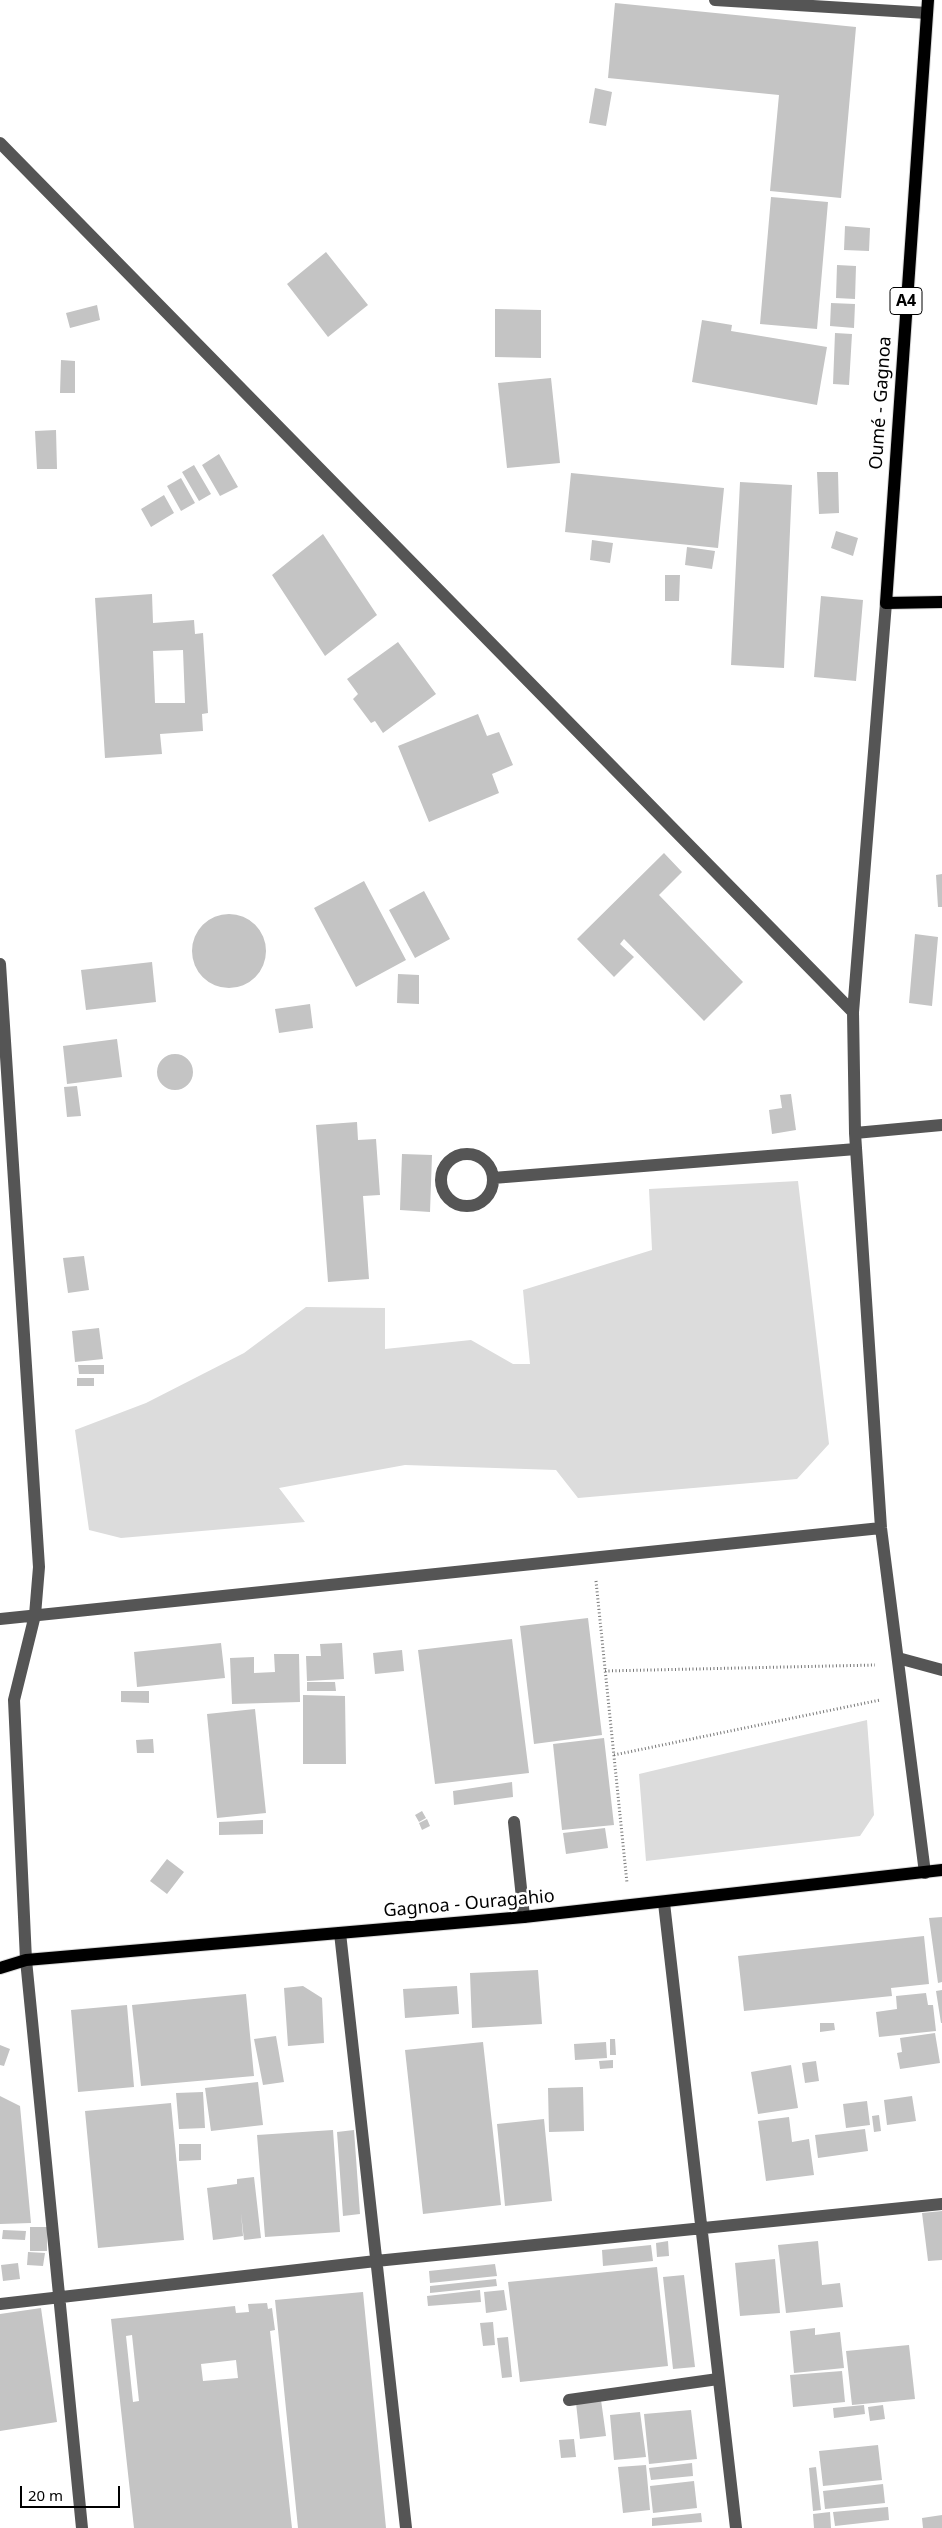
<!DOCTYPE html>
<html>
<head>
<meta charset="utf-8">
<style>
  body { margin:0 }
  #map { position:relative; width:942px; height:2528px; overflow:hidden; background:#fff; font-family:"Noto Sans",sans-serif }
  canvas { display:block }
  .scale { position:absolute; left:20px; top:2486px; width:100px; height:22px; box-sizing:border-box; border:2px solid #000; border-top:0; padding-left:6px; font-size:15px; line-height:18px; white-space:nowrap; color:#000; -webkit-text-stroke:4px #fff; paint-order:stroke }
</style>
</head>
<body>
<div id="map">
<canvas width="942" height="2528"></canvas>
<div class="scale">20 m</div>
</div>
<script>
const g = document.querySelector('canvas').getContext('2d');
g.lineJoin = 'round';
function fill(path, color) {
  g.fillStyle = color;
  g.fill(path, 'evenodd');
}
function stroke(path, color, width, dash) {
  g.strokeStyle = color;
  g.lineWidth = width;
  g.lineCap = dash ? 'butt' : 'round';
  g.setLineDash(dash || []);
  g.stroke(path);
}
function label(font, color, halo, rows, align = 'center') {
  g.font = font + ' "Noto Sans",sans-serif';
  g.lineWidth = 5;
  g.setLineDash([]);
  g.textBaseline = 'middle';
  g.strokeStyle = halo;
  g.fillStyle = color;
  for (const [text, x, y, turn = 0] of rows) {
    g.save();
    g.translate(x, y);
    g.rotate((+turn || 0) * Math.PI / 180);
    g.textAlign = isNaN(turn) ? turn : align;
    if (halo) g.strokeText(text, 0, 0);
    g.fillText(text, 0, 0);
    g.restore();
  }
}
fill(new Path2D(`
  M 798,1181 L 829,1444 L 797,1479 L 578,1498 L 556,1470 L 405,1465 L 279,1488 L 305,1522 L 121,1538 L 89,1530 L 75,1430 L 146,1403 L 244,1353 L 306,1307 L 385,1308 L 385,1349 L 471,1340 L 513,1364 L 530,1364 L 523,1290 L 652,1250 L 649,1189 Z
  M 867,1720 L 874,1815 L 860,1836 L 646,1861 L 639,1774 Z`), '#dcdcdc');
fill(new Path2D(`
  M 615,3 L 856,27 L 841,198 L 770,191 L 779,95 L 608,78 Z
  M 595,88 L 612,92 L 606,126 L 589,123 Z
  M 771,197 L 828,202 L 817,329 L 760,324 Z
  M 845,226 L 870,228 L 869,251 L 844,250 Z
  M 326,252 L 368,305 L 328,337 L 287,284 Z
  M 837,265 L 856,266 L 855,299 L 836,298 Z
  M 831,303 L 855,304 L 854,328 L 830,326 Z
  M 97,305 L 100,320 L 70,328 L 66,313 Z
  M 495,309 L 541,310 L 541,358 L 495,357 Z
  M 702,320 L 732,325 L 731,331 L 827,347 L 817,405 L 692,382 Z
  M 835,333 L 852,334 L 849,385 L 833,384 Z
  M 61,360 L 75,361 L 75,393 L 60,393 Z
  M 551,378 L 560,463 L 507,468 L 498,383 Z
  M 56,430 L 57,469 L 37,469 L 35,431 Z
  M 219,454 L 238,487 L 220,496 L 202,465 Z
  M 194,465 L 211,494 L 199,501 L 182,472 Z
  M 817,472 L 838,472 L 839,513 L 819,514 Z
  M 571,473 L 724,488 L 718,548 L 565,532 Z
  M 181,478 L 195,503 L 181,511 L 167,486 Z
  M 740,482 L 792,485 L 784,668 L 731,665 Z
  M 164,495 L 174,513 L 151,527 L 141,509 Z
  M 836,531 L 858,538 L 853,556 L 831,548 Z
  M 323,534 L 377,615 L 325,656 L 272,575 Z
  M 592,540 L 613,543 L 610,563 L 590,560 Z
  M 687,547 L 715,551 L 712,569 L 685,565 Z
  M 665,575 L 680,575 L 679,601 L 665,601 Z
  M 152,594 L 153,623 L 194,620 L 195,634 L 203,633 L 208,713 L 202,714 L 203,731 L 160,734 L 162,754 L 105,758 L 95,598 ZM 183,650 L 185,703 L 155,703 L 153,651 Z
  M 821,596 L 863,600 L 856,681 L 814,677 Z
  M 398,642 L 436,694 L 383,733 L 375,721 L 371,723 L 353,699 L 358,694 L 347,679 Z
  M 478,714 L 487,736 L 499,732 L 513,765 L 492,774 L 499,793 L 429,822 L 398,746 Z
  M 664,853 L 682,872 L 659,895 L 743,982 L 704,1021 L 624,939 L 620,944 L 634,957 L 614,977 L 577,939 Z
  M 942,874 L 942,907 L 938,907 L 936,875 Z
  M 364,881 L 406,960 L 356,987 L 314,908 Z
  M 424,891 L 450,939 L 415,958 L 389,910 Z
  M192 951a37 37 0 1 1 74 0a37 37 0 1 1-74 0Z
  M 915,934 L 938,937 L 932,1006 L 909,1003 Z
  M 152,962 L 156,1002 L 86,1010 L 81,970 Z
  M 398,974 L 419,975 L 419,1004 L 397,1003 Z
  M 310,1004 L 313,1028 L 279,1033 L 275,1009 Z
  M 117,1039 L 122,1077 L 67,1084 L 63,1046 Z
  M157 1072a18 18 0 1 1 36 0a18 18 0 1 1-36 0Z
  M 77,1086 L 81,1116 L 67,1117 L 64,1087 Z
  M 791,1094 L 796,1130 L 772,1134 L 769,1110 L 782,1108 L 780,1095 Z
  M 357,1122 L 358,1140 L 376,1139 L 380,1195 L 363,1196 L 369,1279 L 328,1282 L 316,1125 Z
  M 402,1154 L 432,1155 L 430,1212 L 400,1210 Z
  M 84,1256 L 89,1290 L 68,1293 L 63,1258 Z
  M 99,1328 L 103,1359 L 75,1362 L 72,1331 Z
  M 78,1365 L 104,1365 L 104,1374 L 79,1374 Z
  M 77,1378 L 94,1378 L 94,1386 L 77,1386 Z
  M 588,1618 L 602,1735 L 534,1744 L 520,1626 Z
  M 512,1639 L 529,1773 L 435,1784 L 418,1650 Z
  M 221,1643 L 225,1678 L 137,1687 L 134,1652 Z
  M 342,1643 L 344,1679 L 307,1681 L 306,1656 L 321,1656 L 320,1644 Z
  M 402,1650 L 404,1671 L 375,1674 L 373,1653 Z
  M 274,1654 L 299,1654 L 300,1702 L 232,1704 L 230,1658 L 254,1657 L 254,1673 L 275,1672 Z
  M 307,1682 L 335,1682 L 336,1691 L 307,1691 Z
  M 121,1691 L 149,1691 L 149,1703 L 121,1702 Z
  M 303,1695 L 345,1696 L 346,1764 L 303,1764 Z
  M 255,1709 L 266,1813 L 217,1818 L 207,1714 Z
  M 604,1738 L 614,1825 L 562,1830 L 553,1744 Z
  M 153,1739 L 154,1753 L 137,1753 L 136,1740 Z
  M 512,1782 L 513,1797 L 454,1805 L 453,1791 Z
  M 422,1811 L 426,1818 L 419,1822 L 415,1815 Z
  M 427,1819 L 430,1826 L 422,1830 L 419,1823 Z
  M 263,1820 L 263,1834 L 219,1835 L 219,1822 Z
  M 605,1828 L 608,1848 L 566,1854 L 563,1833 Z
  M 167,1859 L 184,1872 L 167,1894 L 150,1881 Z
  M 942,1917 L 942,1982 L 938,1983 L 929,1918 Z
  M 924,1936 L 929,1984 L 891,1988 L 892,1996 L 744,2011 L 738,1956 Z
  M 538,1970 L 542,2024 L 472,2028 L 470,1973 Z
  M 303,1986 L 322,1998 L 324,2043 L 288,2046 L 284,1988 Z
  M 457,1986 L 459,2014 L 405,2018 L 403,1989 Z
  M 942,1990 L 942,2023 L 941,2023 L 936,1991 Z
  M 926,1993 L 928,2005 L 933,2005 L 936,2031 L 879,2037 L 876,2012 L 897,2009 L 896,1996 Z
  M 246,1994 L 254,2076 L 141,2086 L 132,2005 Z
  M 127,2005 L 134,2087 L 78,2092 L 71,2010 Z
  M 820,2023 L 834,2023 L 835,2030 L 820,2032 Z
  M 935,2033 L 940,2063 L 900,2069 L 897,2053 L 902,2052 L 900,2038 Z
  M 276,2036 L 284,2082 L 263,2085 L 254,2039 Z
  M 610,2039 L 615,2039 L 616,2055 L 610,2055 Z
  M 483,2042 L 501,2205 L 423,2214 L 405,2050 Z
  M 606,2042 L 607,2058 L 575,2060 L 574,2044 Z
  M 0,2045 L 10,2049 L 4,2066 L 0,2065 Z
  M 613,2060 L 613,2068 L 600,2069 L 599,2061 Z
  M 816,2061 L 819,2081 L 805,2083 L 802,2063 Z
  M 791,2065 L 798,2108 L 758,2114 L 751,2072 Z
  M 258,2082 L 263,2125 L 211,2131 L 205,2088 Z
  M 583,2087 L 584,2131 L 549,2132 L 548,2088 Z
  M 203,2092 L 205,2128 L 179,2129 L 176,2093 Z
  M 0,2096 L 20,2106 L 31,2223 L 0,2224 Z
  M 912,2096 L 916,2121 L 887,2125 L 884,2100 Z
  M 867,2101 L 870,2125 L 846,2128 L 843,2104 Z
  M 171,2103 L 184,2240 L 98,2248 L 85,2111 Z
  M 879,2115 L 881,2131 L 874,2132 L 872,2116 Z
  M 789,2117 L 792,2142 L 809,2139 L 814,2175 L 766,2181 L 758,2121 Z
  M 544,2119 L 552,2201 L 505,2206 L 497,2124 Z
  M 865,2129 L 868,2151 L 818,2158 L 815,2135 Z
  M 333,2130 L 340,2232 L 265,2237 L 257,2135 Z
  M 354,2130 L 360,2214 L 343,2216 L 337,2132 Z
  M 179,2144 L 201,2144 L 201,2160 L 179,2161 Z
  M 254,2177 L 261,2238 L 244,2240 L 241,2213 L 243,2236 L 213,2240 L 207,2188 L 237,2184 L 237,2179 Z
  M 942,2211 L 942,2260 L 928,2261 L 922,2213 Z
  M 30,2227 L 47,2227 L 47,2251 L 30,2251 Z
  M 3,2230 L 26,2231 L 25,2240 L 2,2239 Z
  M 668,2241 L 669,2256 L 657,2257 L 656,2243 Z
  M 818,2241 L 822,2285 L 840,2283 L 843,2307 L 786,2313 L 778,2245 Z
  M 651,2245 L 653,2261 L 603,2266 L 602,2250 Z
  M 28,2252 L 45,2253 L 43,2266 L 27,2265 Z
  M 775,2259 L 780,2313 L 740,2316 L 735,2263 Z
  M 18,2263 L 20,2279 L 3,2281 L 1,2265 Z
  M 495,2264 L 497,2276 L 430,2283 L 429,2271 Z
  M 657,2267 L 668,2366 L 520,2382 L 508,2282 Z
  M 684,2275 L 695,2367 L 673,2369 L 663,2277 Z
  M 496,2279 L 497,2286 L 430,2293 L 430,2286 Z
  M 480,2290 L 481,2302 L 428,2306 L 427,2296 Z
  M 504,2290 L 507,2310 L 486,2313 L 484,2292 Z
  M 363,2292 L 386,2528 L 298,2528 L 275,2300 Z
  M 267,2303 L 268,2309 L 272,2308 L 275,2330 L 270,2331 L 292,2528 L 134,2528 L 111,2319 L 235,2306 L 236,2313 L 249,2312 L 248,2304 ZM 132,2335 L 139,2401 L 133,2402 L 126,2336 ZM 236,2360 L 238,2378 L 203,2381 L 201,2364 Z
  M 41,2308 L 57,2422 L 0,2431 L 0,2314 Z
  M 493,2322 L 495,2345 L 483,2346 L 480,2323 Z
  M 815,2328 L 815,2335 L 840,2332 L 844,2368 L 794,2373 L 790,2331 Z
  M 508,2337 L 512,2377 L 502,2378 L 497,2338 Z
  M 909,2345 L 915,2399 L 852,2405 L 846,2351 Z
  M 842,2371 L 845,2402 L 793,2407 L 790,2375 Z
  M 601,2400 L 606,2436 L 580,2439 L 576,2403 Z
  M 864,2405 L 865,2414 L 834,2418 L 833,2408 Z
  M 883,2405 L 885,2419 L 870,2421 L 868,2407 Z
  M 691,2410 L 697,2459 L 649,2464 L 644,2414 Z
  M 640,2412 L 646,2457 L 614,2460 L 610,2415 Z
  M 574,2439 L 576,2457 L 561,2458 L 559,2440 Z
  M 878,2445 L 882,2480 L 823,2486 L 819,2451 Z
  M 692,2463 L 693,2476 L 651,2480 L 649,2468 Z
  M 646,2465 L 650,2510 L 623,2513 L 618,2467 Z
  M 816,2467 L 821,2510 L 813,2511 L 809,2468 Z
  M 694,2481 L 697,2508 L 653,2513 L 650,2486 Z
  M 883,2484 L 885,2503 L 825,2509 L 823,2491 Z
  M 888,2507 L 889,2520 L 835,2526 L 833,2512 Z
  M 830,2512 L 831,2528 L 814,2528 L 813,2514 Z
  M 701,2513 L 702,2522 L 652,2526 L 652,2518 Z
  M 942,2515 L 942,2528 L 923,2528 L 922,2518 Z`), '#c4c4c4');
const major = new Path2D(`
  M 928,0 L 886,603 L 942,602
  M 0,1968 L 26,1960 L 524,1917 L 942,1870`);
stroke(major, '#dbdbdb', 14);
stroke(new Path2D(`
  M 596,1581 L 627,1883
  M 605,1671 L 875,1665
  M 614,1755 L 880,1700`), '#777', 3, [1, 2.5]);
stroke(new Path2D(`
  M 715,0 L 927,13
  M 0,143 L 853,1012
  M 886,603 L 853,1012 L 855,1133 L 881,1528 L 925,1873
  M 0,964 L 39,1567 L 35,1615 L 14,1700 L 26,1960 L 82,2528
  M 855,1133 L 942,1125
  M441 1180a26 26 0 1 1 52 0a26 26 0 1 1-52 0Z
  M 493,1178 L 856,1149
  M 0,1619 L 881,1528
  M 898,1658 L 942,1670
  M 514,1822 L 524,1917
  M 664,1903 L 736,2528
  M 340,1933 L 406,2528
  M 0,2304 L 376,2261 L 942,2204
  M 569,2400 L 718,2379`), '#555', 12);
stroke(major, '#000', 12);
for (const [x, y, w] of [
  [906,301,32]
]) {
  const box = new Path2D();
  box.roundRect(x - w / 2, y - 13.5, w, 27, 4);
  g.fillStyle = '#fff';
  g.fill(box);
  stroke(box, '#000', 1);
}
label('bold 16px', '#000', null, [
  ["A4",906,301]
]);
label('18px', '#000', '#fff', [
  ["Oumé - Gagnoa",881,403,-86],
  ["Gagnoa - Ouragahio",469,1904,-5]
]);
</script>
</body>
</html>
